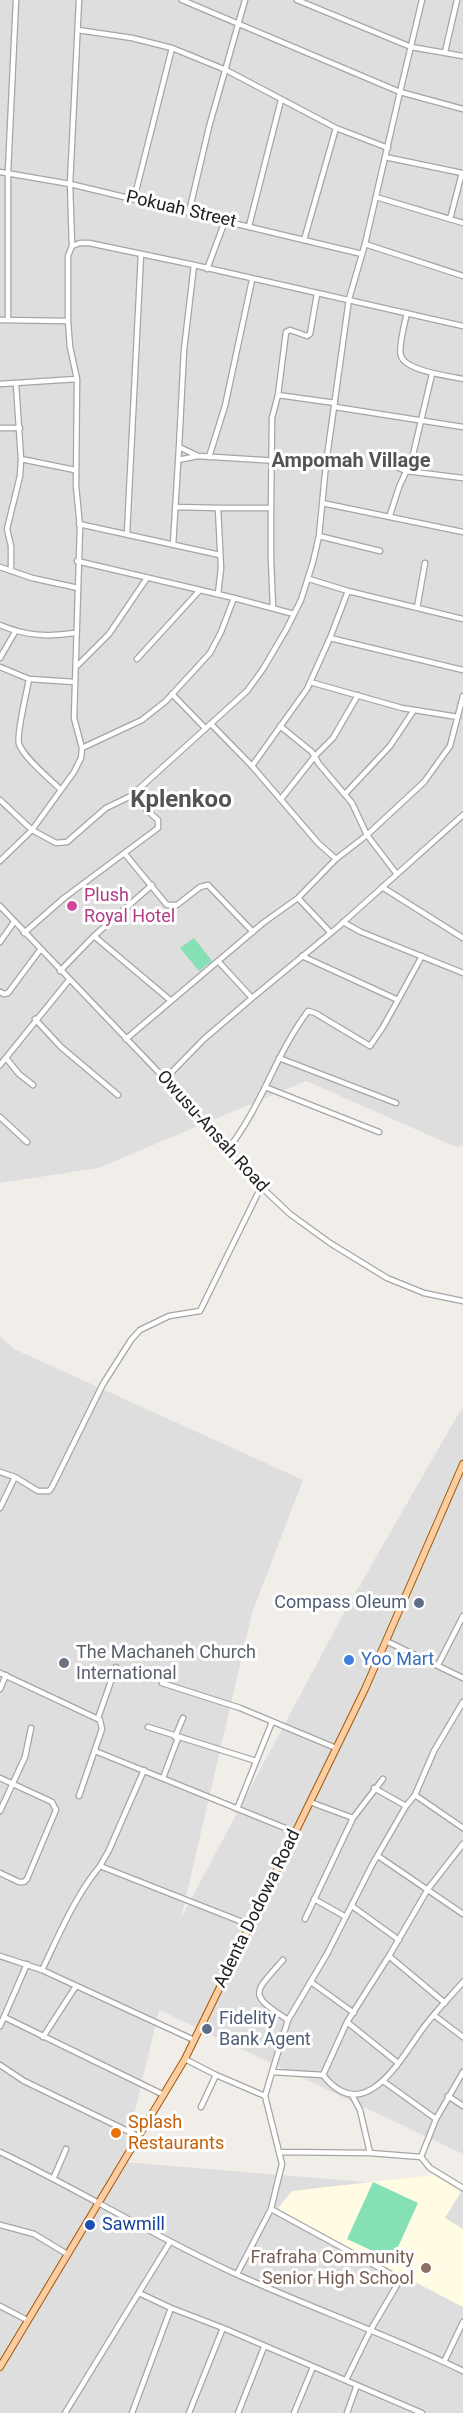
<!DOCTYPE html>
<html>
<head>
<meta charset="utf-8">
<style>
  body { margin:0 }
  canvas { display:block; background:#f1ede8 }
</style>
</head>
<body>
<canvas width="463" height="2413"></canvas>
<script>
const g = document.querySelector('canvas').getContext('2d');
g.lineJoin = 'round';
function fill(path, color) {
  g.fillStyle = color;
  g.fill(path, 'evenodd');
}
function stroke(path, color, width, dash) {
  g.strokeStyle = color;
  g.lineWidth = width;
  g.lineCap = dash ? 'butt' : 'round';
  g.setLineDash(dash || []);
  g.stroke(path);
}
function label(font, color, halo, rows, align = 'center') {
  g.font = font + ' Roboto,sans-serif';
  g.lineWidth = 6;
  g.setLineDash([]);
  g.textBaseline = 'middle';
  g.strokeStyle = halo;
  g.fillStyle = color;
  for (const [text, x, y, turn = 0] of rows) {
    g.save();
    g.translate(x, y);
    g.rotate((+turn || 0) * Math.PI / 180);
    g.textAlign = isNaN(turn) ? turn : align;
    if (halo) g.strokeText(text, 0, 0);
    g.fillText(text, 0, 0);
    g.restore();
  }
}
fill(new Path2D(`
  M 0,0 L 463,0 L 463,1146 L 456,1147 L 306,1081 L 98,1168 L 0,1183 Z
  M 0,1336 L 14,1349 L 303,1480 L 252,1613 L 181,1918 L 345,1611 L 463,1406 L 463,2154 L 159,2010 L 123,2162 L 463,2190 L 463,2413 L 0,2413 Z`), '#dfdede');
fill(new Path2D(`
  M 433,2175 L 461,2192 L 445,2218 L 463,2229 L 463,2307 L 280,2212 L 279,2207 L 292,2191 Z`), '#fffce3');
fill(new Path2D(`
  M 194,938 L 212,961 L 199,971 L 180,948 Z
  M 373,2182 L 418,2203 L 392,2260 L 347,2239 Z`), '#86e0b5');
const minor = new Path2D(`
  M 182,0 L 400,92 L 422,0
  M 297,0 L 411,47 L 463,56
  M 78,30 L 132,38 L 172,48 L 226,70 L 336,128 L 388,148
  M 445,52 L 457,0
  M 385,157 L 462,173 L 450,219
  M 0,172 L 70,184 L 362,254
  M 376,197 L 463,223
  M 134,199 L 172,48
  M 189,212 L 209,127 L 245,0
  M 249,226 L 281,100
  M 304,240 L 336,128
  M 365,244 L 463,276
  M 72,246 L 70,184 L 79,0
  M 194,265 L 184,350 L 179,447 L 198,456 L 326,464
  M 207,269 L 225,221
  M 407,313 C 405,322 398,348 401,356 C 406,371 449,376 463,379
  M 0,320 L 68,321
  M 8,320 L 8,172 L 16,0
  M 0,384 L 77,379
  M 278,395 L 286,332 L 290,330 L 307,336 L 310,334 L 317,294
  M 335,407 L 463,427
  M 0,428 L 20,428
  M 209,457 L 225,406 L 252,280
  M 21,459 L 75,470
  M 178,460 L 198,456
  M 372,460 L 392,465 L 406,471 L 463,478
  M 322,503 L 463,532
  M 176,507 L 218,508
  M 271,508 L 272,418 L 278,395 L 335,403
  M 390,515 L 399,487 L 412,459 L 432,374
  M 79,524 L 220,555
  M 127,534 L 141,254
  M 319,536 L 380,551
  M 173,545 L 179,447
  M 77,561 L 234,598 L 294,614
  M 0,567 L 32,578 L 78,588
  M 11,571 L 11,546 L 7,529 L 20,476 L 21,459 L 16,384
  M 309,579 L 348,591 L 463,619
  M 218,594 L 221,568 L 218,508 L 271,508 L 271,559 L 273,608
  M 417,608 L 425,563
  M 0,625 C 26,636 48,637 75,633
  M 330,638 L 348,591
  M 0,658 L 15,632
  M 137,659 L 200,590
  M 0,667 L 29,679 L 75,682
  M 76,667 L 109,634 L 147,578
  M 29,679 C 27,692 16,734 19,744 C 24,758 50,779 61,790
  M 310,682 L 402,708 L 458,717
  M 172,694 L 205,728
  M 211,724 L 252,766 L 318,843 L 336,859
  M 280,726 L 312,752 L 319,764 L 352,803 L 367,835 L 396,873
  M 82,748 L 142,720 L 166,701 L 210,653 L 221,632 L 234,598
  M 252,766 L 307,689 L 330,638 L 463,670
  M 345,794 L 390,746 L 414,710
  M 281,799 L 315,756 L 333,738 L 358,695
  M 0,800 L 32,830 L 56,843 L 67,842 L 106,808 L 131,796 L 247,691 L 263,669 L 286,630 L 301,600 L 313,562 L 319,536 L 326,464 L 349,299 L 365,244 L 400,92 L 463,109
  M 125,854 L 167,905 L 177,905 L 200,887 L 208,885 L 253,932
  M 0,861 L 32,830 L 74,772 L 81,758 L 82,748 L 74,718 L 80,527 L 76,486 L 77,379 L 70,347 L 68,321 L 68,256 L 72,246 L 80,243 L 89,243 L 194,265 L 463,326
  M 382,887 L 463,938
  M 298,898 L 330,932
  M 0,906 L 165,1079 L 255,1181 L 290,1214 L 330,1243 L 387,1278 L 424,1293 L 463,1301
  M 343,922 L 361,932 L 463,973
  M 24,933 L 64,898 L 158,828 L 158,820 L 131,796
  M 94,936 L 170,1000
  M 0,942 L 14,922
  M 302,956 L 398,1000 L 422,956
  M 218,961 L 252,998 L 338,927 L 463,815
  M 60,971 L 94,936 L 152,885
  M 0,992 L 4,994 L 8,993 L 40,950
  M 35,1019 L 61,1047 L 118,1095
  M 126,1039 L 263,923 L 298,898 L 336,859 L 367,835 L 424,782 L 450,746 L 463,696
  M 6,1058 L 19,1074 L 33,1085
  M 279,1058 L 396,1103
  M 0,1065 L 69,980
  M 165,1079 L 204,1039 L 252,998
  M 265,1087 L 379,1132
  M 0,1117 L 27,1142
  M 228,1149 C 262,1106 275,1055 308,1011 L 315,1013 L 370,1046 L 383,1027 L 398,1000
  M 0,1472 L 15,1477 L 0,1508
  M 15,1477 L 38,1491 L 49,1491 L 52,1487 L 103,1384 L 131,1340 L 140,1330 L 169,1316 L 200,1311 L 261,1187
  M 386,1641 L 463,1678
  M 438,1665 L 463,1616
  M 0,1673 L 100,1720 L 102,1729 L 79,1796
  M 162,1683 L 240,1708 L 336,1748
  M 0,1689 L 6,1675
  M 98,1718 L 116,1667
  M 148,1727 L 256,1761
  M 175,1737 L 183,1718
  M 95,1751 L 295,1832
  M 144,1770 L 109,1850 L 100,1866 L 250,1925
  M 0,1778 L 52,1802 L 56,1810 L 27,1879 L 24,1882 L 19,1882 L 0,1873
  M 163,1778 L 178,1738
  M 374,1788 L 406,1806
  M 415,1795 L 463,1828
  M 310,1802 L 353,1818
  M 237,1809 L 272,1722
  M 0,1811 L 25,1757 L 31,1728
  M 378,1856 L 463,1914
  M 314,1899 L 346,1917
  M 352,1906 L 399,1940
  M 305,1919 L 353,1818 L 383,1779
  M 0,1956 L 42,1970 L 194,2040
  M 389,1956 L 445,2003
  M 283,1960 C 253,1994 248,1994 288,2020
  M 42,1970 C 59,1935 75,1896 100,1866
  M 311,1982 L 354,2013
  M 435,2016 L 463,2037
  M 4,2017 L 164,2095
  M 347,2022 L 398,2063
  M 0,2026 L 27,1964
  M 43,2037 L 76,1986
  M 185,2059 L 216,2075 L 265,2096 L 272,2072 L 323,2075 C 363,2126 398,2064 421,2031 C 433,2014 449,1998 463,1982
  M 0,2065 L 24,2081 L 138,2136
  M 272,2072 L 288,2020 L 327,1954 L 372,1865 L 406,1806 L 415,1795 L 434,1751 L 463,1702
  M 463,2072 L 436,2119 L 421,2157 L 430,2168 L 463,2188
  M 323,2075 L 347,2022 L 389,1956 L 428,1889 L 463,1844
  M 383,2081 L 436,2119
  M 352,2095 L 360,2110 L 370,2153
  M 448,2096 L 463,2106
  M 201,2107 L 216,2075
  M 0,2152 C 80,2190 155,2237 236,2274 C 311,2308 389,2335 463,2371
  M 280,2152 L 370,2153 L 421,2157
  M 54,2177 L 66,2149
  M 271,2209 L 398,2278 L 397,2285 L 370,2331 L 346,2380
  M 0,2225 L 34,2234 L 67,2254
  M 237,2274 L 271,2209 L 282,2164 L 265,2096
  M 139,2293 L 171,2308 L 223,2328 L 422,2413
  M 0,2306 L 27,2320
  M 444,2362 L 463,2322
  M 65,2413 L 170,2242
  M 132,2413 L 171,2308
  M 189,2413 L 223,2328
  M 238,2413 L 264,2347
  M 294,2413 L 313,2367
  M 347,2413 L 357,2385`);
const major = new Path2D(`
  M 0,2367 L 185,2059 L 365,1689 L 463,1464`);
stroke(minor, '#a5a5a5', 7);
stroke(major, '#9e5a00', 8);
stroke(minor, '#fff', 4.5);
stroke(major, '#fccca2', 6);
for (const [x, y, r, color] of [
  [72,906,6,"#d1479c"],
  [419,1603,6,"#5c6f8a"],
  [349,1660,6,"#3f7fe0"],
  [64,1663,6,"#6b7280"],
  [207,2029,6,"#5c6f8a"],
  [116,2133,6,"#e8710a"],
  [90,2225,6,"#1a4fb4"],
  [426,2268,6,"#8d6e63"]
]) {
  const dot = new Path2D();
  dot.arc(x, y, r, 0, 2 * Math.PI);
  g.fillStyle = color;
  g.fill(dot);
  stroke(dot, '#fff', 2);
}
label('18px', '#212121', '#fff', [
  ["Pokuah Street",181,210,13],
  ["Owusu-Ansah Road",212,1132,48],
  ["Adenta Dodowa Road",258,1909,-64]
]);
label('18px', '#b23c85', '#fff', [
  ["Plush",84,896],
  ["Royal Hotel",84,917]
], 'left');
label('18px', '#4e5e75', '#fff', [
  ["Compass Oleum",407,1603],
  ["Fidelity",219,2019,"left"],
  ["Bank Agent",219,2040,"left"]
], 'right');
label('18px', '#5b616d', '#fff', [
  ["The Machaneh Church",76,1653],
  ["International",76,1674]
], 'left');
label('18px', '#366cbe', '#fff', [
  ["Yoo Mart",361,1660]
], 'left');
label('18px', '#c56008', '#fff', [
  ["Splash",128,2123],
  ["Restaurants",128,2144]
], 'left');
label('18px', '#164399', '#fff', [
  ["Sawmill",102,2225]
], 'left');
label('18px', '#785e54', '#fff', [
  ["Frafraha Community",414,2258],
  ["Senior High School",414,2279]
], 'right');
label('bold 20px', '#545454', '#fff', [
  ["Ampomah Village",351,462]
]);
label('bold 24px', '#545454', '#fff', [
  ["Kplenkoo",181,801]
]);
</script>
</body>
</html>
